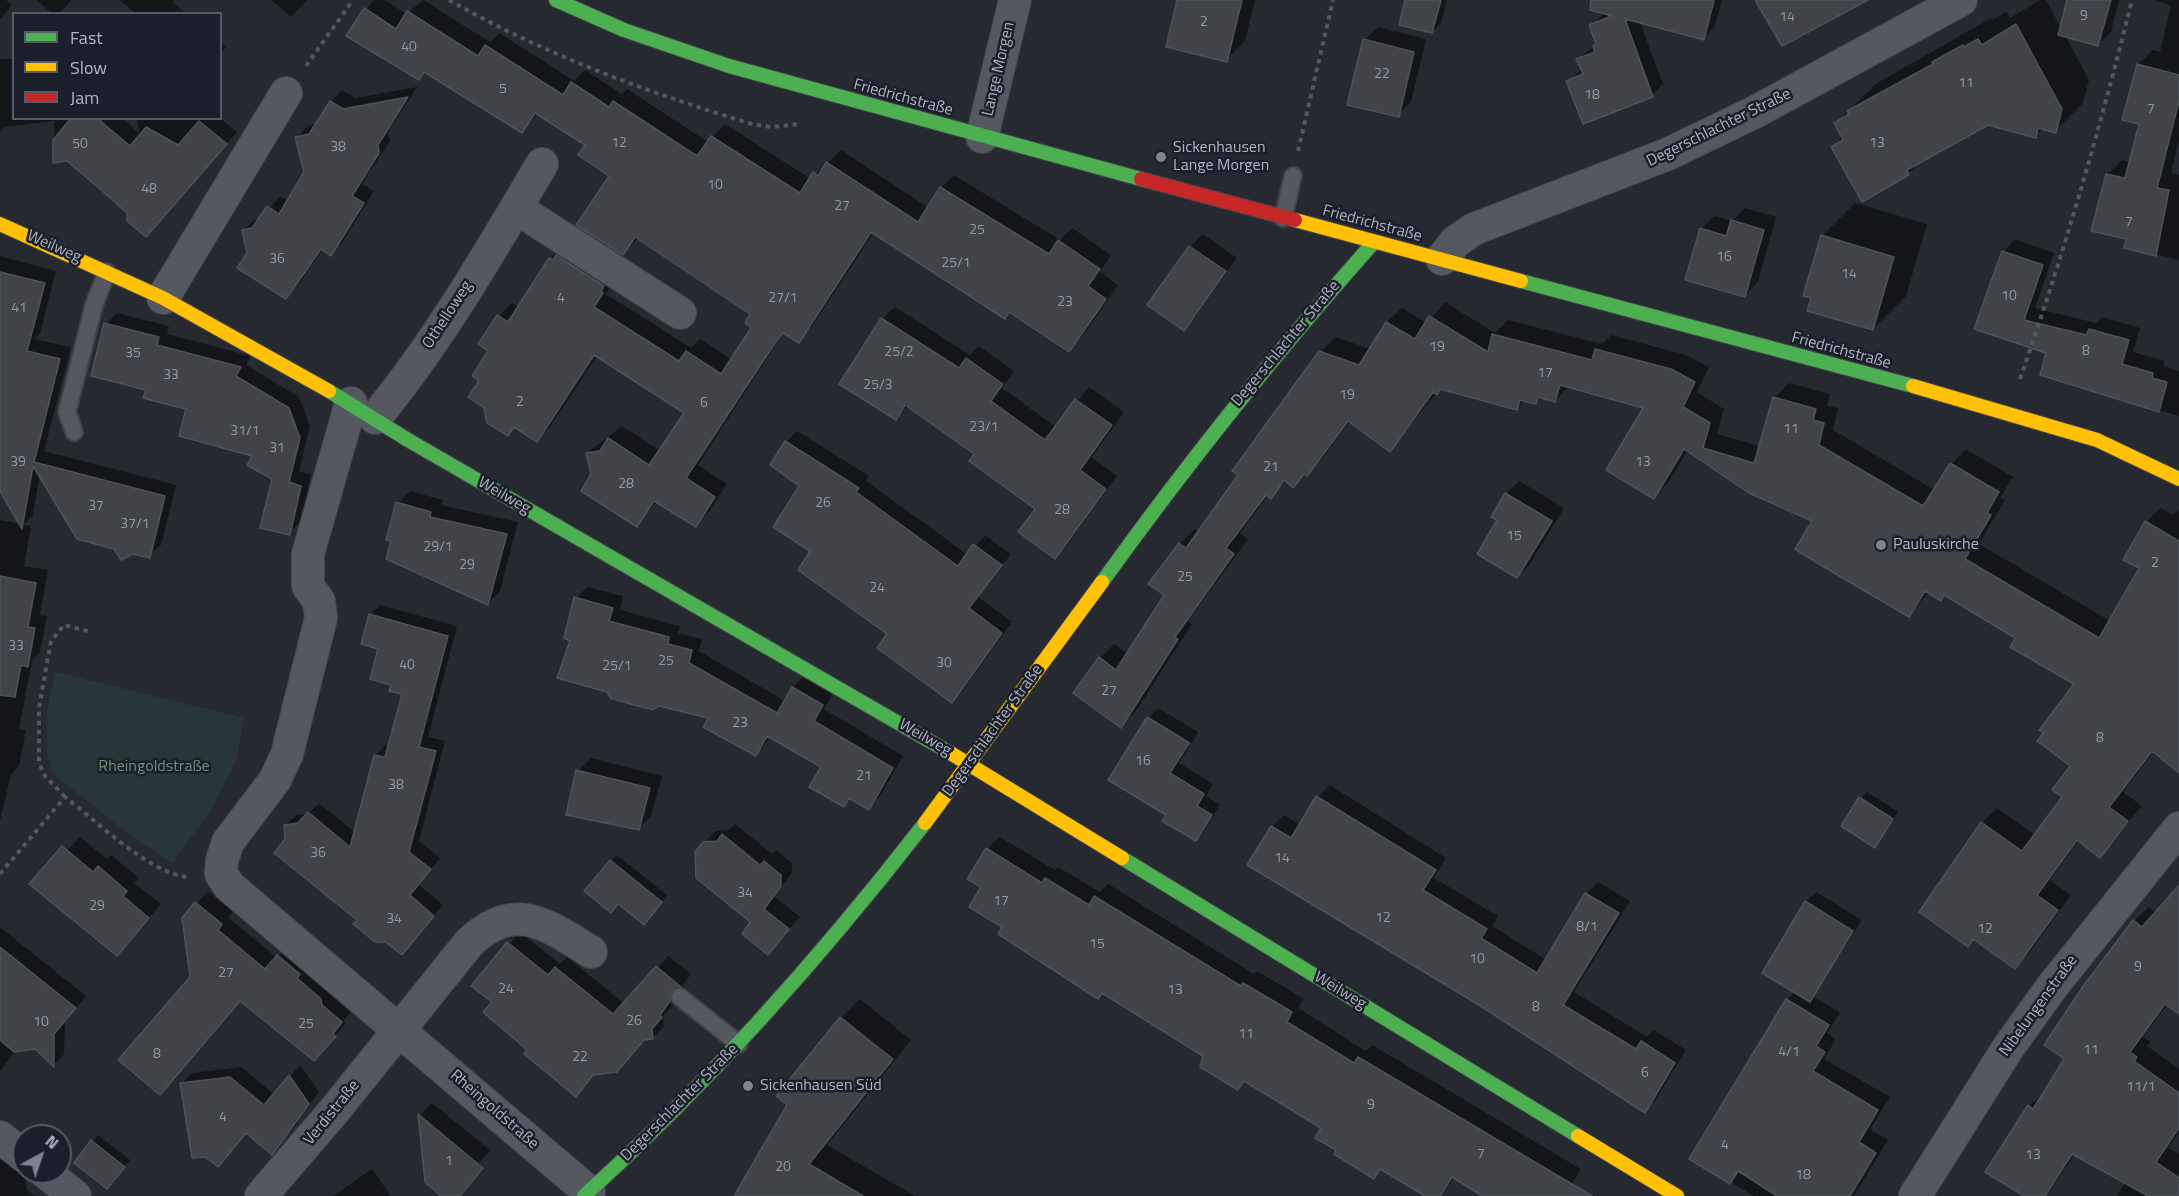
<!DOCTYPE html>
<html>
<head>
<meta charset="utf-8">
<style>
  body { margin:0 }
  #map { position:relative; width:2179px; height:1196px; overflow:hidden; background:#272930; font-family:"Titillium Web",sans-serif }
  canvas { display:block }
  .legend { position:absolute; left:12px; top:12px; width:210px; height:108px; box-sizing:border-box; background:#1b1f2a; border:2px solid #575b67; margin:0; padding:8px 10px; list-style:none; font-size:18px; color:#b0b5c2 }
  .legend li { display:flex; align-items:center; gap:12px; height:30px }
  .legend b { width:30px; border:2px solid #575b67 }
  .north { position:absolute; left:12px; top:1124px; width:60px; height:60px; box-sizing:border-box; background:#1b1f2a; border:2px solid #575b67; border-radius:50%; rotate:40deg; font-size:16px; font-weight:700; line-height:24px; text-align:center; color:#b0b5c2 }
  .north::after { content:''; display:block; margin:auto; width:21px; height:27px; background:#80848f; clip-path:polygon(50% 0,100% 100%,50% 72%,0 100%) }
</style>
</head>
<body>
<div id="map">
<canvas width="2179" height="1196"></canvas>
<ul class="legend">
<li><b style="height:8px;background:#4caf50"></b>Fast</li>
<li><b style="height:8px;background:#ffc107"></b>Slow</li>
<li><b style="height:8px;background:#c62828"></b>Jam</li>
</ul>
<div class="north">N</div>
</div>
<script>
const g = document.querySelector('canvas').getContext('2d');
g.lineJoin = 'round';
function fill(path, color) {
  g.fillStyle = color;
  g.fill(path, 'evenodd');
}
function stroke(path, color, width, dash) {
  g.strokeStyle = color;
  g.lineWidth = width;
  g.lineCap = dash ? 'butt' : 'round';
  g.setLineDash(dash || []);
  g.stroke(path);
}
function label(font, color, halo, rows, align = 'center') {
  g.font = font + ' "Titillium Web",sans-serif';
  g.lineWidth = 5;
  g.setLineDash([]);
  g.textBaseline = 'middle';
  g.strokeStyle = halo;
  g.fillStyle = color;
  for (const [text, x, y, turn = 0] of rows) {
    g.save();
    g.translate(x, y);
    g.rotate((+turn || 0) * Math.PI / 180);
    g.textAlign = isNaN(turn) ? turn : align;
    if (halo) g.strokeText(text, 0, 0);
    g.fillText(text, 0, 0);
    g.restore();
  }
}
fill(new Path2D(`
  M 55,672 L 244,718 L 236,762 L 213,806 L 173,863 L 135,839 L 53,774 L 47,754 L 46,716 Z`), '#283639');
fill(new Path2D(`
  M 0,0 L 6,0 L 12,5 L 0,19 Z
  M 36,0 L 72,0 L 59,14 L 53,14 Z
  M 120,0 L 174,0 L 172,2 L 186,14 L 136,14 Z
  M 271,0 L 307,0 L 291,17 Z
  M 374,0 L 385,0 L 407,14 L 423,0 L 490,42 L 499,33 L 574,81 L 585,70 L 622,94 L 627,89 L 708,142 L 725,124 L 811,179 L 841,150 L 929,208 L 941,188 L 954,175 L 1060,240 L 1072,228 L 1111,255 L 1100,272 L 1118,285 L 1082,337 L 1068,350 L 1011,311 L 1005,317 L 874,232 L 811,328 L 798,341 L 784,332 L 698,465 L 727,484 L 709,512 L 695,525 L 657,501 L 637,525 L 592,475 L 587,453 L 622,426 L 660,451 L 686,412 L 597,356 L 550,427 L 537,440 L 516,426 L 507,434 L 481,380 L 491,350 L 480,344 L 499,316 L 512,303 L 519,307 L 550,259 L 563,246 L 615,279 L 606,294 L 691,348 L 700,339 L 732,360 L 753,327 L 752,314 L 638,238 L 623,253 L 611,175 L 587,145 L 538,113 L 522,131 L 426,71 L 419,79 L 348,36 Z
  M 1178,0 L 1255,0 L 1245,41 L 1226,60 Z
  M 1405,0 L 1447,0 L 1441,23 L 1432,32 L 1403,24 Z
  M 1635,0 L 1722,0 L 1715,26 L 1703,38 L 1640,22 L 1663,84 L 1652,95 L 1568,81 L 1582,69 L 1578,59 L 1598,43 L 1591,26 L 1602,15 Z
  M 2040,0 L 2046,0 L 2061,28 L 2069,0 L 2119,0 L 2111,32 L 2098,45 L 2065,35 L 2089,80 L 2083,103 L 2055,131 L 2044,128 L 2035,136 L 1988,123 L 1922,160 L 1908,174 L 1833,147 L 1843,137 L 1836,123 L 1877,83 L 1991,18 L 1992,20 L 2006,12 L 2010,18 Z
  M 2155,0 L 2179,0 L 2179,140 L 2171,173 L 2179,175 L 2179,260 L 2126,247 L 2128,238 L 2107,175 L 2122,160 L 2131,162 L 2141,123 L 2138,64 L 2153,50 L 2160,52 L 2171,6 Z
  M 1378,27 L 1426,39 L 1411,102 L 1398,115 L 1365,40 Z
  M 220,42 L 226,47 L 220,54 Z
  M 0,59 L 14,59 L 14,118 L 122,118 L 139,133 L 137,118 L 220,118 L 237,132 L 146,235 L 128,213 L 68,160 L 55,161 L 54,121 L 5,127 L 0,133 Z
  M 417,87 L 388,133 L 390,141 L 362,184 L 374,191 L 342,243 L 330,254 L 323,249 L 297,286 L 286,297 L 248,253 L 243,231 L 254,220 L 261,218 L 280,196 L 288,201 L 305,172 L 297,137 L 308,126 L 317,124 L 331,102 L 342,90 L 355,98 Z
  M 1855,203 L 1927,224 L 1906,296 L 1873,329 L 1822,236 Z
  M 1745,208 L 1776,217 L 1758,282 L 1745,295 L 1701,229 L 1714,216 L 1732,221 Z
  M 1203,234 L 1237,258 L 1196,316 L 1184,329 L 1149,305 L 1190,247 Z
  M 2015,239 L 2054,253 L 2035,308 L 2096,323 L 2102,317 L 2140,328 L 2133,352 L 2165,361 L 2163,366 L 2179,371 L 2179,416 L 2144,406 L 2048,352 L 1976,328 L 2003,252 Z
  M 0,256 L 56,271 L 40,333 L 34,339 L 71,347 L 44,451 L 176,485 L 161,545 L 149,556 L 115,548 L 40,474 L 33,515 L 23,525 L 31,526 L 24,566 L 48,570 L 40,615 L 47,616 L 40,652 L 32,661 L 19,729 L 26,730 L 19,766 L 11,775 L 0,821 L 0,520 L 21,524 L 0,488 Z
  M 1445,302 L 1495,333 L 1508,320 L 1602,344 L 1611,335 L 1686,355 L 1709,367 L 1697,392 L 1724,409 L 1717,434 L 1760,446 L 1774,398 L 1789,383 L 1830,394 L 1827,406 L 1838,408 L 1833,430 L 1935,490 L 1951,464 L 1966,449 L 2013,477 L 2000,498 L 2005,500 L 1979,544 L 2110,621 L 2141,568 L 2146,522 L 2161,508 L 2173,515 L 2179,509 L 2179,771 L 2154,751 L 2123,792 L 2142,806 L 2100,856 L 2079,840 L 2050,880 L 2071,895 L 2030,952 L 2015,967 L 1974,938 L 1967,945 L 1921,912 L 1982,823 L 1997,808 L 2035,835 L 2064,797 L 2072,766 L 2076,683 L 2018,637 L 1945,594 L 1929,592 L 1909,615 L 1814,520 L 1688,450 L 1668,483 L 1653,497 L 1645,407 L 1569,386 L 1555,401 L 1541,397 L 1536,402 L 1525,400 L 1516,409 L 1441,388 L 1389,450 L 1350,421 L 1321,460 L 1307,474 L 1293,486 L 1286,480 L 1270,497 L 1268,495 L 1240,533 L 1248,539 L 1188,621 L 1192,624 L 1136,711 L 1121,726 L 1100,658 L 1114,644 L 1128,654 L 1166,595 L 1180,544 L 1194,529 L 1199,532 L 1321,352 L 1335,337 L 1371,349 L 1387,322 L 1402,308 L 1427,323 Z
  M 895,307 L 970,355 L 979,346 L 1014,371 L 1002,388 L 1056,427 L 1089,387 L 1124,412 L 1092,457 L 1117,476 L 1067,545 L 1055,557 L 1037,508 L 977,454 L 908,406 L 896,418 L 882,319 Z
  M 117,313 L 169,326 L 167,334 L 251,356 L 246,365 L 299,397 L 310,426 L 299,471 L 311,475 L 300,522 L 289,533 L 274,479 L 255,455 L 187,408 L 147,389 L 106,324 Z
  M 797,431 L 869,476 L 866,481 L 968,555 L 985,535 L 1011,554 L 978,597 L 1012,622 L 963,690 L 952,701 L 812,550 L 801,486 L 786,442 Z
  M 1519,481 L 1564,508 L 1530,564 L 1517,577 L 1499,520 L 1506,494 Z
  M 410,491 L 443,500 L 441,505 L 518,522 L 500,591 L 488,603 L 398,503 Z
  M 587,587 L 623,596 L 620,610 L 680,626 L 678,633 L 702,639 L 699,651 L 785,701 L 793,687 L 804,676 L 833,693 L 824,709 L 903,756 L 880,796 L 869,808 L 851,798 L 844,805 L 823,767 L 771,736 L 756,754 L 710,718 L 572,640 L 576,598 Z
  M 380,605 L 457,626 L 428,737 L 445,741 L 419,841 L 440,858 L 419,885 L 443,905 L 412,943 L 359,919 L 287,839 L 286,825 L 296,815 L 308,814 L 319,803 L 356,833 L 375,756 L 386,745 L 389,746 L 404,693 L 393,684 L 370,615 Z
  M 1158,708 L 1198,732 L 1192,743 L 1149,717 Z
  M 1149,717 L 1190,745 L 1179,763 L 1213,784 L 1206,796 L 1220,805 L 1205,830 L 1195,840 L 1168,815 L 1110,780 Z
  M 591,758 L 662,776 L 651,816 L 638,829 L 578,771 Z
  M 1330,785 L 1446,858 L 1434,878 L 1498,916 L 1492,926 L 1547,960 L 1586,894 L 1598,882 L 1630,901 L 1574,992 L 1647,1037 L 1654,1030 L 1686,1050 L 1656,1099 L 1644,1111 L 1586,1071 L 1250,864 L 1272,827 L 1284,815 L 1300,825 L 1318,797 Z
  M 1867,792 L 1898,812 L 1875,846 L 1861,798 Z
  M 735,824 L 772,854 L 776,850 L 792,863 L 792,873 L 774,896 L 800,917 L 768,953 L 704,843 L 716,831 L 729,830 Z
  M 80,837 L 107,859 L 111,855 L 139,878 L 134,883 L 161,904 L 117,954 L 67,850 Z
  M 1000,837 L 1055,870 L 1058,867 L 1100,892 L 1108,884 L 1254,974 L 1257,971 L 1304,999 L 1298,1008 L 1366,1051 L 1372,1045 L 1581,1169 L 1565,1196 L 1485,1196 L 1455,1177 L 1440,1196 L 1428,1196 L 1383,1168 L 1374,1177 L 1338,1150 L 1323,1128 L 1247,1080 L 1238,1089 L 1205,1055 L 1004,926 L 983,887 L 987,849 Z
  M 617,855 L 667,895 L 650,917 L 611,861 Z
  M 2179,887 L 2179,1008 L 2168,1004 L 2143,1037 L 2151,1042 L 2147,1046 L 2179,1069 L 2179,1132 L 2168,1148 L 2179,1154 L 2179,1196 L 2117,1196 L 2125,1182 L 2075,1154 L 2046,1196 L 2026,1196 L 2029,1106 L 2045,1093 L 2067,1059 L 2134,921 L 2149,907 L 2156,913 Z
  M 208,891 L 233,912 L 228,917 L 277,958 L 290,944 L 353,1010 L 343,1021 L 346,1023 L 314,1059 L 241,999 L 160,1093 L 192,977 L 183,919 Z
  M 1816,892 L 1862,920 L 1813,996 L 1840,1013 L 1827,1033 L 1836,1039 L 1824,1059 L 1890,1097 L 1870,1129 L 1888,1140 L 1854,1196 L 1754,1196 L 1691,1158 L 1787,1000 L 1795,991 L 1806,902 Z
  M 0,927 L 86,996 L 65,1022 L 64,1054 L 54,1065 L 26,1038 L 0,1071 Z
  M 520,932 L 560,964 L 567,957 L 625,1004 L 668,956 L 691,974 L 670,1003 L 673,1005 L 663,1017 L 664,1026 L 653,1037 L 645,1038 L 595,1073 L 576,1095 L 530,1049 L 494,1002 L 474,985 Z
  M 860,999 L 911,1040 L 827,1145 L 915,1196 L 736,1196 L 841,1018 Z
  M 300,1065 L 319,1092 L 298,1118 L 298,1123 L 272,1153 L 182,1083 L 192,1073 L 241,1067 L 275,1095 Z
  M 432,1103 L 490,1150 L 451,1196 L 444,1196 L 426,1181 L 420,1115 Z
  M 98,1135 L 130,1160 L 113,1181 L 92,1142 Z
  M 0,1154 L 25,1174 L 27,1190 L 35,1196 L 0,1196 Z
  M 372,1169 L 391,1196 L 333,1196 Z`), '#0007');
const building = new Path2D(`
  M 1177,0 L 1242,0 L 1227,62 L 1166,47 Z
  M 1405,0 L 1441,0 L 1432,33 L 1399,25 Z
  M 1591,0 L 1714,0 L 1704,40 L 1625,19 L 1653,97 L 1583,124 L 1566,81 L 1583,74 L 1576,59 L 1595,52 L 1593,46 L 1596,44 L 1589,25 L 1612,16 L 1590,10 Z
  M 1755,0 L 1868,0 L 1782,46 Z
  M 2067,0 L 2111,0 L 2098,46 L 2058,35 Z
  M 364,8 L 396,29 L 407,11 L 478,56 L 485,45 L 563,95 L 571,82 L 609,107 L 613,101 L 697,156 L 711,136 L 800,193 L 813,172 L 818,176 L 826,162 L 918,222 L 940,187 L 1049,254 L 1058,240 L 1100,269 L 1088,286 L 1106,299 L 1069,352 L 1009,312 L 1005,319 L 871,232 L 799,343 L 783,333 L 775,343 L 686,478 L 715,497 L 696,527 L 654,501 L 637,527 L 581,491 L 591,474 L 586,453 L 600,451 L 608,438 L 649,465 L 684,413 L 594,355 L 537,442 L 514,427 L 508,436 L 487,423 L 484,408 L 468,397 L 479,381 L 472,376 L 488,351 L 478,344 L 497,315 L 508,322 L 549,258 L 553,260 L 556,255 L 604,286 L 601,291 L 603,293 L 594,307 L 679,361 L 686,351 L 721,374 L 751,328 L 745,323 L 750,314 L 635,237 L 623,255 L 576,225 L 609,176 L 578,155 L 585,145 L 535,113 L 522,133 L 424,72 L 419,80 L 346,36 Z
  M 2016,24 L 2062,109 L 2056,133 L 2038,128 L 2036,138 L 1988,125 L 1907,170 L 1909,175 L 1862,202 L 1831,147 L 1843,140 L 1834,123 L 1849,114 L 1847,111 L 1933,64 L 1932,62 L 1963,45 L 1964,47 L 1978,39 L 1982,45 Z
  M 1363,39 L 1414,52 L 1399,117 L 1347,105 Z
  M 2137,64 L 2179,75 L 2179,101 L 2157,188 L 2169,190 L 2156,256 L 2124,248 L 2126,239 L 2091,231 L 2106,174 L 2125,178 L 2139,124 L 2122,120 Z
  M 408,97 L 378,145 L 379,153 L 352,196 L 364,203 L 331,256 L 321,249 L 286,299 L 237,268 L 247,253 L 242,230 L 252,228 L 267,206 L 279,214 L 304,172 L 295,137 L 309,134 L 330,101 L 343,109 Z
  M 71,118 L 97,118 L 130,146 L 146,127 L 178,145 L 199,121 L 227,144 L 146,237 L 127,221 L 127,213 L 107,195 L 67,161 L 53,163 L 53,140 Z
  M 1731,220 L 1764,230 L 1745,297 L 1685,280 L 1700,228 L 1726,236 Z
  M 1821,235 L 1894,257 L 1873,330 L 1807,311 L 1811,298 L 1803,296 Z
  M 1189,246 L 1226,271 L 1184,331 L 1147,305 Z
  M 2002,251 L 2043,265 L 2024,320 L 2086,335 L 2089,329 L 2129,340 L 2122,364 L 2153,373 L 2152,378 L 2167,382 L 2159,412 L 2040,375 L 2046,353 L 1974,329 Z
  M 0,272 L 45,283 L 27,351 L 60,359 L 34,462 L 165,496 L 150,558 L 133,554 L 121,560 L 114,549 L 77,539 L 33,466 L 22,529 L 0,491 Z
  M 1429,316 L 1488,352 L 1492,334 L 1592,360 L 1595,349 L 1671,369 L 1695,382 L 1683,407 L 1710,423 L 1703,448 L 1754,463 L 1773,397 L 1816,409 L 1813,420 L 1824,423 L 1819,445 L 1923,506 L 1950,463 L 1999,492 L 1987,513 L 1991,515 L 1965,559 L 2099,638 L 2139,568 L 2123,560 L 2145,521 L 2179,541 L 2179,773 L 2152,751 L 2109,807 L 2128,821 L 2100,858 L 2077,840 L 2037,895 L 2058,910 L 2015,969 L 1973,939 L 1968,947 L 1919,912 L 1981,822 L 2022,851 L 2062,797 L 2052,790 L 2070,766 L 2037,741 L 2043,733 L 2039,730 L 2074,684 L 2010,647 L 2015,638 L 1944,595 L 1941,601 L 1925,591 L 1909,617 L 1819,564 L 1795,549 L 1812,521 L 1749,493 L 1684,449 L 1654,499 L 1606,470 L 1643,408 L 1560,385 L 1555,402 L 1538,397 L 1536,404 L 1520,400 L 1517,410 L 1440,389 L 1437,395 L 1433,392 L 1390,452 L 1348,421 L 1307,476 L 1304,474 L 1293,488 L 1284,480 L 1271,499 L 1266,495 L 1226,548 L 1234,554 L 1175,637 L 1178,639 L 1121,728 L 1073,693 L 1099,657 L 1116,670 L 1164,595 L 1148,584 L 1179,543 L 1186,548 L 1238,475 L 1232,471 L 1319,351 L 1359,365 L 1386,322 L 1415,339 Z
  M 881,318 L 959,368 L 966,358 L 1003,384 L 991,401 L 1045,440 L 1075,399 L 1112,425 L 1080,470 L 1106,489 L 1055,559 L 1018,532 L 1035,509 L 969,461 L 974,454 L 905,405 L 896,420 L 839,384 Z
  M 104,323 L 159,337 L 157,345 L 241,367 L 236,376 L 289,408 L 300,438 L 289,482 L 301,486 L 290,535 L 260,528 L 272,479 L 247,465 L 252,456 L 179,436 L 186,409 L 143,398 L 146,390 L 91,376 Z
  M 785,441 L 859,488 L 856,492 L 958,566 L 973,544 L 1002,565 L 969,608 L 1002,633 L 952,703 L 877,648 L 887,634 L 798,570 L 810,551 L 773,527 L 799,486 L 770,465 Z
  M 1505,493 L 1552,521 L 1517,578 L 1477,554 L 1497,520 L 1491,517 Z
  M 396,502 L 431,512 L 430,517 L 507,534 L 488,605 L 386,559 L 391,541 L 386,540 Z
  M 0,576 L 36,583 L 28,627 L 35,628 L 28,667 L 21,665 L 15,697 L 0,695 Z
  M 574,597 L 613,608 L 609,621 L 669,637 L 668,644 L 692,650 L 689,663 L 777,713 L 792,687 L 823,705 L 814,721 L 893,768 L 869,810 L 849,798 L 844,807 L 809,787 L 821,767 L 767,736 L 756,756 L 703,727 L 708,718 L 659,706 L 653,710 L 631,704 L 610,698 L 607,692 L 557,678 L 570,641 L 564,638 Z
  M 369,614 L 448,636 L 419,747 L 436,751 L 409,852 L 431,869 L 410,895 L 434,916 L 402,955 L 385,942 L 375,942 L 353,924 L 357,920 L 274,853 L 285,839 L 284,825 L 298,823 L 308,812 L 350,847 L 374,755 L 385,757 L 402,694 L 389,691 L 391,685 L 370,679 L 378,649 L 361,644 Z
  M 1147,717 L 1189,743 L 1170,773 L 1204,794 L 1197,806 L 1212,815 L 1196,841 L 1162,821 L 1166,815 L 1108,780 Z
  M 576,770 L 650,788 L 639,830 L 566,815 Z
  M 1316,796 L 1436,870 L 1423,890 L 1487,929 L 1481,938 L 1537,973 L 1585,893 L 1619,913 L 1563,1005 L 1636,1049 L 1641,1041 L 1675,1063 L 1645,1113 L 1479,1005 L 1247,865 L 1271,826 L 1291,838 Z
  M 1859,797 L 1893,819 L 1875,848 L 1841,826 Z
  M 722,834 L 760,865 L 764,861 L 781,875 L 781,886 L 764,909 L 789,929 L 768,955 L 742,934 L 750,922 L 696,878 L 695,852 L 703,842 L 717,841 Z
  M 62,846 L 93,872 L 98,866 L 127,891 L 123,896 L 149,918 L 117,956 L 29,884 Z
  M 986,848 L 1042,883 L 1045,878 L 1089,905 L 1094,896 L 1241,986 L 1243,983 L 1292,1012 L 1287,1022 L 1354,1063 L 1358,1057 L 1592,1196 L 1482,1196 L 1452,1177 L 1440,1196 L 1425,1196 L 1380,1169 L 1374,1179 L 1334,1154 L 1336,1150 L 1315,1138 L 1321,1128 L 1244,1081 L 1238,1090 L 1200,1067 L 1203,1056 L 1102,993 L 1098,999 L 998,934 L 1002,927 L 969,907 L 981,887 L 967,879 Z
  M 610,860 L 662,902 L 644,925 L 618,904 L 611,913 L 584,891 Z
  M 2179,885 L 2179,1014 L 2165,1004 L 2130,1052 L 2137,1057 L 2134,1061 L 2179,1093 L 2179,1128 L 2156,1162 L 2179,1178 L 2179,1196 L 2148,1196 L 2072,1154 L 2045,1196 L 2024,1196 L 1985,1172 L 2028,1105 L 2033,1109 L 2064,1059 L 2044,1045 L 2084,985 L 2133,920 L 2142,927 Z
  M 1805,901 L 1853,931 L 1810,1002 L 1762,973 Z
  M 195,902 L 222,924 L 218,930 L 265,969 L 277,955 L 300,974 L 297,978 L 321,999 L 322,1005 L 342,1022 L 333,1034 L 336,1036 L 314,1061 L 240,1001 L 160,1095 L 118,1060 L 190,977 L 182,918 Z
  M 507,942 L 548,975 L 555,967 L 613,1014 L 656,966 L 681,987 L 671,991 L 670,1001 L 660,1015 L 662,1017 L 652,1029 L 653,1039 L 644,1040 L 617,1072 L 593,1075 L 576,1097 L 524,1054 L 527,1050 L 483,1012 L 492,1002 L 471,986 Z
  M 0,947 L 76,1008 L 54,1034 L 54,1067 L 35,1049 L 14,1052 L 0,1040 Z
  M 1786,999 L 1829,1025 L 1816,1046 L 1825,1052 L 1813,1071 L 1878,1110 L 1859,1142 L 1876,1153 L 1850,1196 L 1777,1196 L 1738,1171 L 1730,1184 L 1689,1159 Z
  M 840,1017 L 893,1059 L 809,1164 L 863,1196 L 734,1196 L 787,1105 L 776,1096 Z
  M 289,1075 L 309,1104 L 272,1155 L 246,1133 L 218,1167 L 205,1157 L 192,1158 L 180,1083 L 230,1077 L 264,1105 Z
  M 418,1114 L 483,1168 L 460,1196 L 441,1196 L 425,1182 Z
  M 91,1140 L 125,1167 L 107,1189 L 74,1163 Z`);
fill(building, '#414349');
stroke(building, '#4e5158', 1.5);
const lane = new Path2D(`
  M 1283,218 L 1293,176
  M 74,432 L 67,412 L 94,305 L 107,272
  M 680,997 L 739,1044`);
const street = new Path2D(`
  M 982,137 L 1015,0
  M 516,208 L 680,313
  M 1442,259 L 1455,242 L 1474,229 L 1668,154 L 1755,112 L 1961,0
  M 163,298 L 286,93
  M 351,403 L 308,554 L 308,586 L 319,601 L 321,618 L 287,754 L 275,780 L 228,842 L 222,860 L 221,874 L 229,886 L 589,1192
  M 375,418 C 438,342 491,250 542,164
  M 0,1137 L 24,1156
  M 45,1172 L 75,1196
  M 261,1196 L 334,1111 L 469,943 C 514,900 545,923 591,952
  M 1915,1196 L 2008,1048 L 2051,988 L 2179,828`);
const fast = new Path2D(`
  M 556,0 L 624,30 L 729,66 L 1141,179
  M 1521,281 L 1913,386
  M 329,391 L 408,440 L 952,754
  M 1102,582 C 1187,464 1277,351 1374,242
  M 1122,858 L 1578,1136
  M 584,1196 C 710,1082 821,957 925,823`);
const slow = new Path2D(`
  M 1295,220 L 1521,281
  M 0,224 L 163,298 L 329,391
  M 1913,386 L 2097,440 L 2179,479
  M 952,754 L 1122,858
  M 925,823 L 1102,582
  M 1578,1136 L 1677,1196`);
const jam = new Path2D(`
  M 1141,179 L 1295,220`);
stroke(lane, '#42444a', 20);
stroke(street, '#42444a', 34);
stroke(fast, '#42444a', 16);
stroke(slow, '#42444a', 16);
stroke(jam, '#42444a', 16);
stroke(new Path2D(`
  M 449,0 C 546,55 646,92 752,124 L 771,127 L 800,124
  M 306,66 L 353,0
  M 1298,151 L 1333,0
  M 2020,379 C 2064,253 2100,129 2132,0
  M 65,797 L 45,776 L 39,763 L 39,708 L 51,641 L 64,625 L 91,632
  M 0,874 L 65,797 C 97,821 148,873 188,877`), '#54575d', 4, [4.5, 4.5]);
stroke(lane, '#56585f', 16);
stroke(street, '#56585f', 32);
stroke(fast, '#4caf50', 14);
stroke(slow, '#ffc107', 14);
stroke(jam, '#c62828', 14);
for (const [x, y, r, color] of [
  [1161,157,6,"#80848f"],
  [1881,545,6,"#80848f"],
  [748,1086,6,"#80848f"]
]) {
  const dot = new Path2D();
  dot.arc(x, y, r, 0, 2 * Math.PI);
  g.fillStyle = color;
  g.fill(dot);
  stroke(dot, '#1b1f2a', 2);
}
label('14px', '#9498a4', null, [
  ["9",2084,17],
  ["14",1787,18],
  ["2",1204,23],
  ["40",409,48],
  ["22",1382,75],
  ["11",1966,84],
  ["5",503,90],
  ["18",1592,96],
  ["7",2151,110],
  ["12",619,144],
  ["13",1877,144],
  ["50",80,145],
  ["38",338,148],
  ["10",715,186],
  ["48",149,190],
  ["27",842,207],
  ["7",2129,223],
  ["25",977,231],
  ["16",1724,258],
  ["36",277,260],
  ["25/1",956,264],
  ["14",1849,275],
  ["10",2009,297],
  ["4",561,299],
  ["27/1",783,299],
  ["23",1065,303],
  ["41",19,309],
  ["19",1437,348],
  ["8",2086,352],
  ["25/2",899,353],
  ["35",133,354],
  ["17",1545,374],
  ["33",171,376],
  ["25/3",878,386],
  ["19",1347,396],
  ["2",520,403],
  ["6",704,404],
  ["23/1",984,428],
  ["11",1791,430],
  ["31/1",245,432],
  ["31",277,449],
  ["39",18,463],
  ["13",1643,463],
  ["21",1271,468],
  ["28",626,485],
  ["26",823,504],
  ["37",96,507],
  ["28",1062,511],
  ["37/1",135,525],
  ["15",1514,537],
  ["29/1",438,548],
  ["2",2155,564],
  ["29",467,566],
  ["25",1185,578],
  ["24",877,589],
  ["33",16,647],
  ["25",666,662],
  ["30",944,664],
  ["40",407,666],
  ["25/1",617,667],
  ["27",1109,692],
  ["23",740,724],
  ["8",2100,739],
  ["16",1143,762],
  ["21",864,777],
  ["38",396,786],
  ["36",318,854],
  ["14",1282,859],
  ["34",745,894],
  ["17",1001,902],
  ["29",97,907],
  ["12",1383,919],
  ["34",394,920],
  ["8/1",1587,928],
  ["12",1985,930],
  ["15",1097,945],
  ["10",1477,960],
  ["9",2138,968],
  ["27",226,974],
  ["24",506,990],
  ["13",1175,991],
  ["8",1536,1008],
  ["26",634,1022],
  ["10",41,1023],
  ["25",306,1025],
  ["11",1246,1035],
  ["11",2091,1051],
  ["4/1",1789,1053],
  ["8",157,1055],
  ["22",580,1058],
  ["6",1645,1074],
  ["11/1",2141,1088],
  ["9",1371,1106],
  ["4",223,1118],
  ["4",1725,1146],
  ["7",1481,1155],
  ["13",2033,1156],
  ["1",449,1162],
  ["20",783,1168],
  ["18",1803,1176]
]);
label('16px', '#b0b5c2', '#1b1f2a', [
  ["Lange Morgen",999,69,-77],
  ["Friedrichstraße",903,98,15],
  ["Degerschlachter Straße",1719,128,-26],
  ["Friedrichstraße",1372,224,15],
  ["Weilweg",54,247,24],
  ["Othelloweg",448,315,-57],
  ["Degerschlachter Straße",1286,344,-50],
  ["Friedrichstraße",1841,351,15],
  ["Weilweg",504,496,30],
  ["Degerschlachter Straße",993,731,-54],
  ["Weilweg",925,738,30],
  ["Weilweg",1340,991,31],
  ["Nibelungenstraße",2039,1006,-54],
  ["Degerschlachter Straße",680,1103,-45],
  ["Rheingoldstraße",494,1110,41],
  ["Verdistraße",332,1113,-51]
]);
label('16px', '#b0b5c2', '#1b1f2a', [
  ["Sickenhausen",1173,148],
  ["Lange Morgen",1173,166],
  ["Pauluskirche",1893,545],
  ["Sickenhausen Süd",760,1086]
], 'left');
label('16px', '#6b8f78', '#1b1f2a', [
  ["Rheingoldstraße",154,767]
]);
</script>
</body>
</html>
